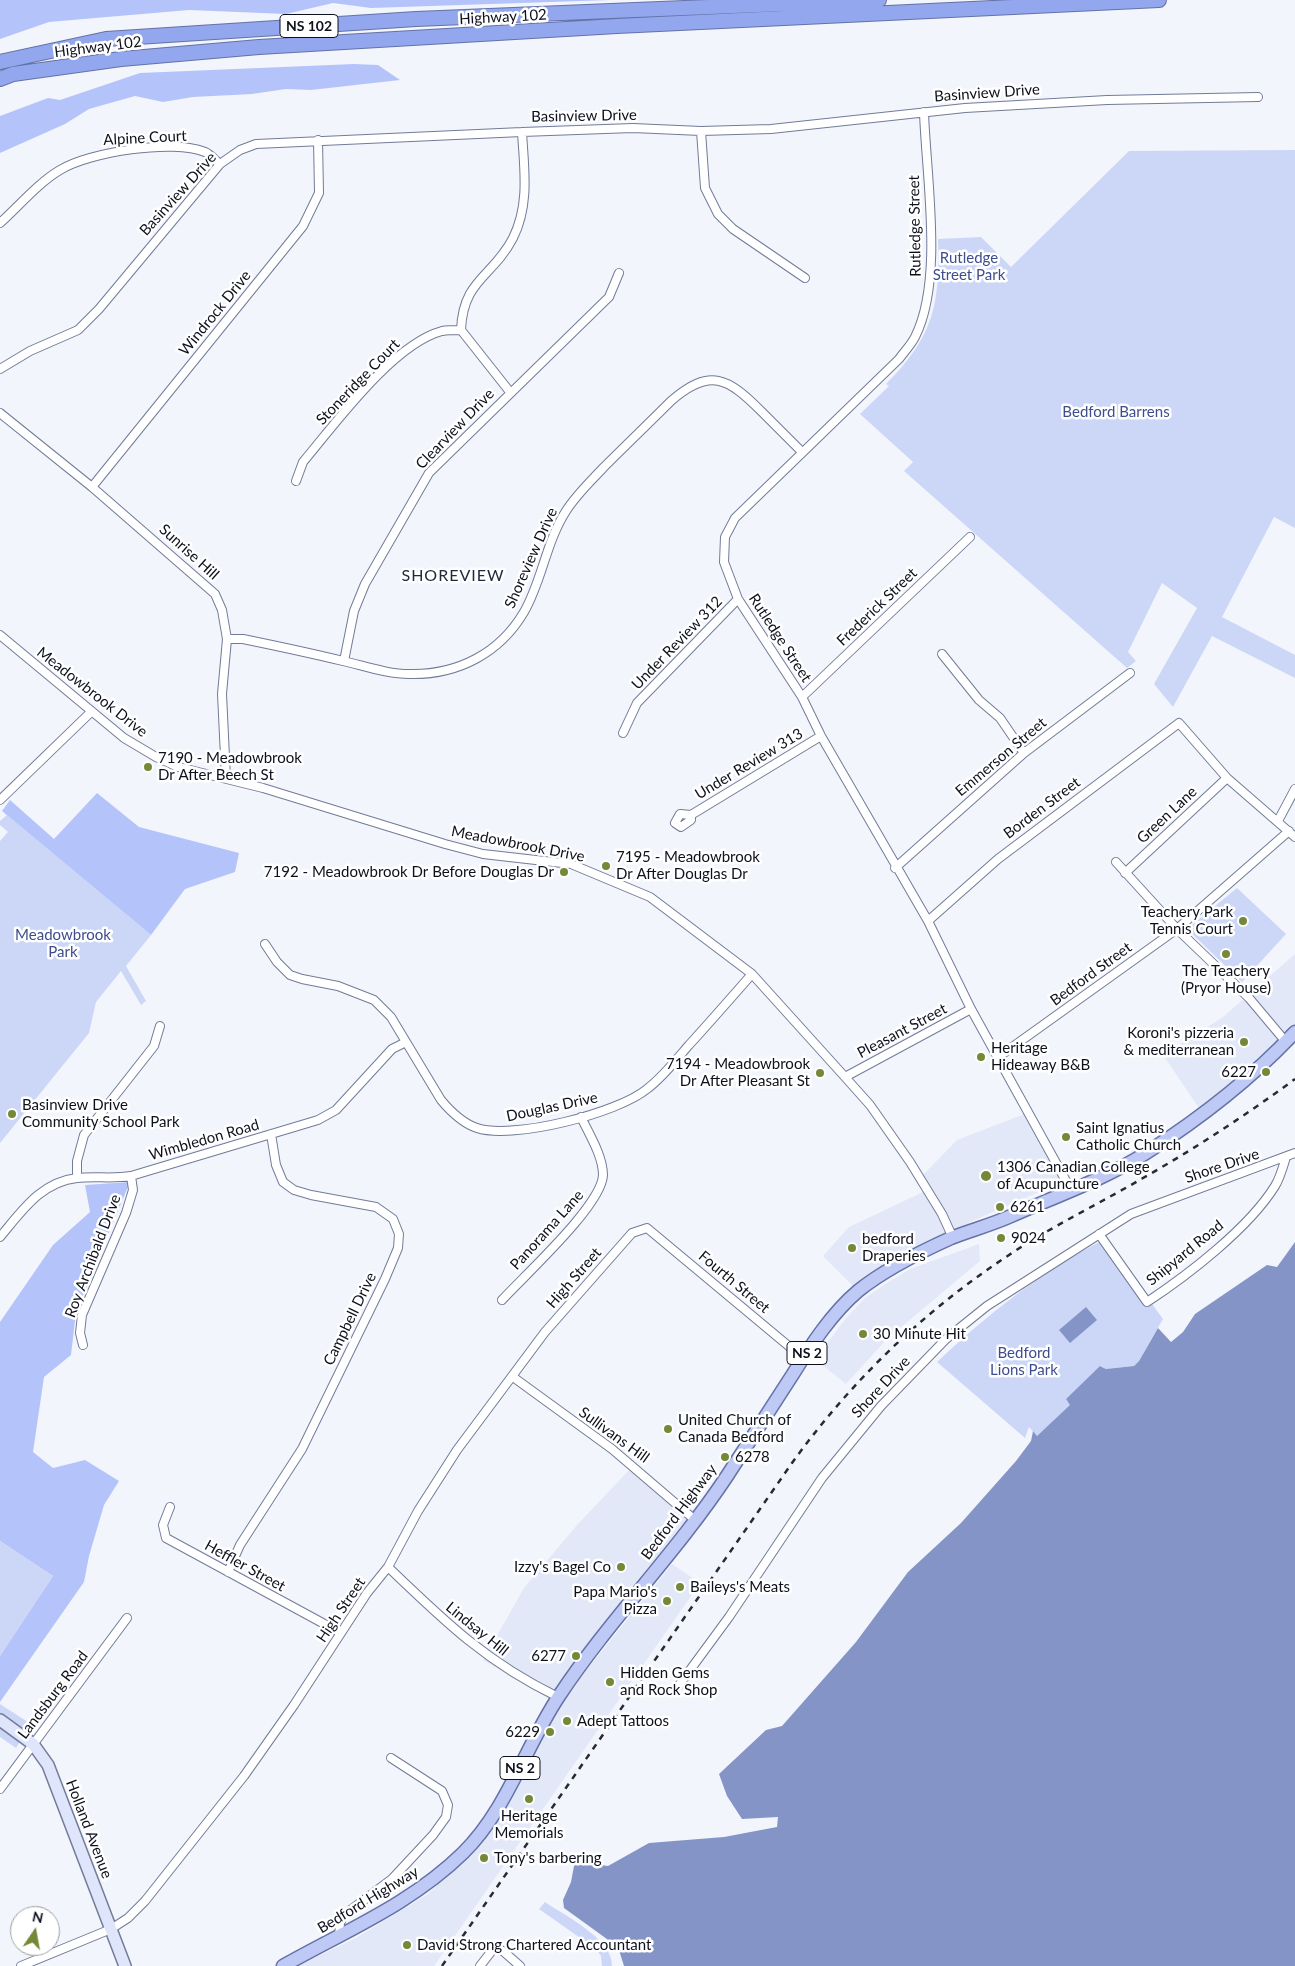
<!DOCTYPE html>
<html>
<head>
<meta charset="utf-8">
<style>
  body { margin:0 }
  #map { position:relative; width:1295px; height:1966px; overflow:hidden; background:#f3f5fc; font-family:Lato,sans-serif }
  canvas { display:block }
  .north { position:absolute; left:10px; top:1906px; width:50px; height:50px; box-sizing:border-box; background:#fff; border:1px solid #9fa0a4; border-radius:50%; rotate:12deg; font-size:14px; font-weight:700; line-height:20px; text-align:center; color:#0e111c }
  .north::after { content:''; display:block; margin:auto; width:18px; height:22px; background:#748838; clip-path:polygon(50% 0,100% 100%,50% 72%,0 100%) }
</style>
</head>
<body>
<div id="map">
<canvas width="1295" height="1966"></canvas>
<div class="north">N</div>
</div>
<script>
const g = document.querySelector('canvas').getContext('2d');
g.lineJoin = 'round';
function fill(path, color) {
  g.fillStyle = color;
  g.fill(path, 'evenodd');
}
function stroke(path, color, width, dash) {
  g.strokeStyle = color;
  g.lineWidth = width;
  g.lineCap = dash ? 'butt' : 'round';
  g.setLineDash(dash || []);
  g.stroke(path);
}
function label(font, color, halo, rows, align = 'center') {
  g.font = font + ' Lato,sans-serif';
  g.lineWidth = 5;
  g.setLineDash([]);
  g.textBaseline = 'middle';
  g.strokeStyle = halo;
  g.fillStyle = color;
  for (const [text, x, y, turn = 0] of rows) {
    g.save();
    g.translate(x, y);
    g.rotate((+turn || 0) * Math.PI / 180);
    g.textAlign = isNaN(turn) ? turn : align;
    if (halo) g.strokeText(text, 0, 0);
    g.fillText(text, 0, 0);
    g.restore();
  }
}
fill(new Path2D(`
  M 1295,954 L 1295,1028 L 1201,1111 L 1163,1055 L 1223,1017 Z
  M 1027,1113 L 1042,1131 L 1069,1179 L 970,1222 L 853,1286 L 823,1256 L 849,1227 L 925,1191 L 918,1180 L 957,1140 Z
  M 979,1244 L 980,1261 L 887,1339 L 846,1384 L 815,1359 L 846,1318 L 865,1298 L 884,1285 L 910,1269 Z
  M 632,1467 L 697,1513 L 551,1700 L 483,1660 L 524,1588 L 577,1525 Z
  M 672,1564 L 700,1583 L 434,1966 L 297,1966 L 356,1938 L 428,1894 L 471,1853 L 506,1806 L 560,1707 L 584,1673 Z`), '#e3e8f8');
fill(new Path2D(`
  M 1295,150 L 1295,528 L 1274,517 L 1222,617 L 1295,655 L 1295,678 L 1212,636 L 1173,707 L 1154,684 L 1197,608 L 1162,583 L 1128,652 L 1136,661 L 1127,668 L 904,471 L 913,462 L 860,414 L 889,386 L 886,384 C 934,336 940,304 938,239 L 981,237 L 1011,267 L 1129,151 Z
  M 7,815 L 151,935 L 126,966 L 146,1001 L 141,1005 L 121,971 L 96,1002 L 89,1033 L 0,1143 L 0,841 L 8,832 L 0,825 L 0,821 Z
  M 1237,888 L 1286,934 L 1242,982 L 1187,929 Z
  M 1105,1239 L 1163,1319 L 1139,1361 L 1134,1366 L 1106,1369 L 1101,1366 L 1066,1399 L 1071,1405 L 1037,1436 L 1029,1427 L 1025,1438 L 937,1362 C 987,1315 1043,1270 1105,1239 Z
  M 0,1541 L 53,1576 L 0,1656 Z
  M 0,1704 L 31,1724 L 16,1748 L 0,1737 Z
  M 545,1902 C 565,1916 613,1939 612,1966 L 602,1966 L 601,1956 L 596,1949 L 539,1909 Z`), '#ccd7f8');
fill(new Path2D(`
  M 0,0 L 611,0 L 371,8 L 333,3 L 286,14 L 189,10 L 49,22 L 0,39 Z
  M 354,64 L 378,65 L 400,80 L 311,90 L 286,89 L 252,94 L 193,97 L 163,102 L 135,96 L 89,109 L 65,124 L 0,153 L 0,116 L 48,98 L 60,100 L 140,73 Z
  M 97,793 L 139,827 L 239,853 L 235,872 L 185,889 L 151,935 L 2,811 L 10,800 L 54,839 Z
  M 130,1182 L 76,1312 L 71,1355 L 44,1377 L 33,1452 L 53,1468 L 85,1460 L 119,1481 L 104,1505 L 89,1556 L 84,1582 L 0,1702 L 0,1656 L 53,1576 L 0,1541 L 0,1322 L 53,1245 L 90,1212 L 85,1185 Z`), '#b4c4fb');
fill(new Path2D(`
  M 1295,1242 L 1295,1966 L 624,1966 L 618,1947 L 564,1908 L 563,1900 L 571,1882 L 574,1866 L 580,1862 L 608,1866 L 649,1843 L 724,1837 L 777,1827 L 778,1817 L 742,1819 L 727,1796 L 719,1774 L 766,1730 L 782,1726 L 856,1642 L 908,1572 L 961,1523 L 1016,1461 L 1031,1441 L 1033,1431 L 1037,1436 L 1070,1405 L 1066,1399 L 1100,1366 L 1106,1369 L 1134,1366 L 1139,1361 L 1158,1328 L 1171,1342 L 1183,1332 L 1195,1314 L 1267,1265 L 1277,1267 Z
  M 1086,1307 L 1097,1320 L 1070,1343 L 1059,1330 Z`), '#8494c7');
const street = new Path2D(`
  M 924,112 C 926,176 944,280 915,337 C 911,345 904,352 899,359 L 735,518 L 725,537 L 724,562 L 738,599 L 802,697 L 821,736 L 928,921 L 971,1009 L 1071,1190
  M 701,131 L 705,188 L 718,214 L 733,229 L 805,278
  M 0,223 C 19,206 38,183 60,170 C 89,152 173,139 205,152 C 210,154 215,160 220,164
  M 0,369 L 30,351 L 78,330 L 99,309 L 220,164 L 240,150 L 256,144 L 522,132 L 633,128 L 701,131 L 771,129 L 965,108 L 1107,100 L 1258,97
  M 510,392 L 461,330 C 463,279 493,277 513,238 C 530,204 524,168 522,132
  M 0,413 L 92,487 L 215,594 L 222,610 L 227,639 L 222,694 L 226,778
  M 296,481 L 303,462 C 335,424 393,344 442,331 C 448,330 455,330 461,330
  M 92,487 L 303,226 L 319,193 L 318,140
  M 0,635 L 124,738 L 156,757 L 178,767 L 263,788 L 445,844 L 483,854 L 571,864 L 650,897 L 752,974 L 845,1077 L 870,1105 L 910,1162 L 942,1214 L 953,1238
  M 227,639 L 243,639 C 277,646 310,653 343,661 C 365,666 387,674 410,674 C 458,675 500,653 524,612 C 542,581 546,542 566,511 C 576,495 590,482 603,468 C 625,446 648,424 671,401 C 710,367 728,378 761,411 C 775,425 788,438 802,452
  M 942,654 L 979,700 L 1000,718 L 1024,753
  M 344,661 L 354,611 L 365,584 L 429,473 L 609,297 L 619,273
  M 802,697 L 970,537
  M 623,733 L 637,703 L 738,599
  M 0,800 L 91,712
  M 691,815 L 680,814 L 675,823 L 681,827 L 691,820 L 691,815 L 821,736
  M 1278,821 L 1295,789
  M 1116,862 L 1177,929 L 1249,998 L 1286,1042
  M 895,868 L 1024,753 L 1130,673
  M 1125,873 L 1227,778
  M 928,921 L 998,859 L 1179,723 L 1227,778 L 1295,837
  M 265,944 L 277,962 L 290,975 L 302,979 L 338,986 L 374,1000 L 391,1017 L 441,1100 C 451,1112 462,1123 477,1128 C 513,1140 618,1113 647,1089 C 663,1077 676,1060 689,1045 C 710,1022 731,998 752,974
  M 997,1058 L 1177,929 L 1289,831
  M 845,1077 L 971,1009
  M 77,1178 L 77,1161 L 84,1135 L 154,1046 L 160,1026
  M 1099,1234 L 1147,1302 C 1188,1275 1249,1228 1275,1186 C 1280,1178 1283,1167 1286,1157
  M 0,1237 C 22,1211 41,1182 77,1178 C 95,1176 113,1179 131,1176 L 318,1120 L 336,1110 L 392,1049 L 406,1042
  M 502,1300 C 525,1275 602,1205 603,1175 C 603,1156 589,1134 581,1117
  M 83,1345 L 80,1333 L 82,1315 L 126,1213 L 133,1190 L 131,1176
  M 513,1377 L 612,1449 L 695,1520
  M 170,1507 L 163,1525 L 166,1538 L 341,1633
  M 388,1567 C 444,1621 487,1663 558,1697
  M 228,1572 L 240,1545 L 302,1449 L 385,1279 L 398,1248 L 399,1234 L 393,1219 L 376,1207 L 311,1195 L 294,1190 L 283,1182 L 276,1165 L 271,1134
  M 679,1685 L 729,1617 L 822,1478 L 881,1406 L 946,1339 L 987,1306 L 1131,1214 L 1295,1153
  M 0,1789 L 127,1618
  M 339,1937 L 340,1923 L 344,1915 L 392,1879 L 433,1835 L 446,1817 L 448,1805 L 442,1791 L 391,1758
  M 21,1966 L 111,1929 L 128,1918 L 145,1901 L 244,1776 L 294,1705 L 367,1593 L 388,1567 L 418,1511 L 457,1450 L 545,1332 L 632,1233 L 647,1228 L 803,1358
  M 480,1966 L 494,1948 L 503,1951 L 520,1966`);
const secondary = new Path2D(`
  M 0,1720 L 33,1744 L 48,1765 L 125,1966`);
const primary = new Path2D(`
  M 283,1966 C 345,1931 411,1904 463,1853 C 507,1810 525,1747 559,1696 C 610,1619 676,1553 727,1476 C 749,1442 771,1408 793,1374 C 811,1345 832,1313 858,1291 C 885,1269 920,1252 951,1238 C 971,1230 991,1225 1011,1216 C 1054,1197 1107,1178 1146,1153 C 1199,1119 1252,1078 1295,1032`);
const highway = new Path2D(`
  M 0,62 L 106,39 L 416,19 L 879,0
  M 0,79 L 13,74 L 121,59 L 259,47 L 617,26 L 1159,0`);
stroke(street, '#727b98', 10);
stroke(secondary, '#727b98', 14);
stroke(primary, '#6472a5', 15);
stroke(highway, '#6472a5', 16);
stroke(street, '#fff', 8);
stroke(secondary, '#dfe5fa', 11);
stroke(primary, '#becaf5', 12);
stroke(highway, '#93a7ef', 14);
stroke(new Path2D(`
  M 442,1966 L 792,1463 C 852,1380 924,1311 1009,1255 C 1052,1226 1099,1204 1143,1178 C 1196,1148 1246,1115 1295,1079`), '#272a34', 2.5, [6, 6]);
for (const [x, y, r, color] of [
  [148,767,5,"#748838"],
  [606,866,5,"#748838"],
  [564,872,5,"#748838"],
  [1243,921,5,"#748838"],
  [1226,954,5,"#748838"],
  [1244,1042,5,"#748838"],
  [981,1057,5,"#748838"],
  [1266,1072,5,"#748838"],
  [820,1073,5,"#748838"],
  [12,1114,5,"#748838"],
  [1066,1137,5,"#748838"],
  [986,1176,6,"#748838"],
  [1000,1207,5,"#748838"],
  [1001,1238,5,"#748838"],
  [852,1248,5,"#748838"],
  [863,1334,5,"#748838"],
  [668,1429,5,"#748838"],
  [725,1457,5,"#748838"],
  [621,1567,5,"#748838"],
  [680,1587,5,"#748838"],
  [667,1601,5,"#748838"],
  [576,1656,5,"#748838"],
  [610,1682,5,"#748838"],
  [567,1721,5,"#748838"],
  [550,1732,5,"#748838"],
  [529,1799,5,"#748838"],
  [484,1858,5,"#748838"],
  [407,1945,5,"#748838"]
]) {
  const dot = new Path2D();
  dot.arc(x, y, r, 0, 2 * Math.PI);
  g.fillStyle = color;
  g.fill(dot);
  stroke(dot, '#fff', 2);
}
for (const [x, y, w] of [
  [309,26,58],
  [807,1353,40],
  [520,1768,40]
]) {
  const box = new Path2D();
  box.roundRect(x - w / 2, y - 11.5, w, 23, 4);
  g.fillStyle = '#fff';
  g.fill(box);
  stroke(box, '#0e111c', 1);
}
label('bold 14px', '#0e111c', null, [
  ["NS 102",309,26],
  ["NS 2",807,1353],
  ["NS 2",520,1768]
]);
label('15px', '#0e111c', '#fff', [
  ["Highway 102",503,17,-3],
  ["Highway 102",98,47,-7],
  ["Basinview Drive",987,93,-4],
  ["Basinview Drive",584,116,-1],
  ["Alpine Court",145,138,-3],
  ["Basinview Drive",178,194,-48],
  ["Rutledge Street",915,226,-91],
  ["Windrock Drive",215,313,-51],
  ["Stoneridge Court",358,382,-46],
  ["Clearview Drive",455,429,-46],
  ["Sunrise Hill",189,552,42],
  ["Shoreview Drive",531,558,-66],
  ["Frederick Street",877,607,-44],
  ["Rutledge Street",780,638,57],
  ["Under Review 312",677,643,-46],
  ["Meadowbrook Drive",92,692,38],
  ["Emmerson Street",1001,757,-40],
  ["Under Review 313",749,764,-31],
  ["Borden Street",1042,808,-37],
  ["Green Lane",1167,815,-43],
  ["Meadowbrook Drive",518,844,11],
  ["Bedford Street",1091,974,-36],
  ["Pleasant Street",902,1031,-28],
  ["Douglas Drive",552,1107,-12],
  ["Wimbledon Road",204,1140,-16],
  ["Shore Drive",1222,1166,-19],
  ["Panorama Lane",547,1230,-48],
  ["Shipyard Road",1185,1253,-39],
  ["Roy Archibald Drive",93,1256,-69],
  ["High Street",574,1278,-49],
  ["Fourth Street",734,1282,40],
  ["Campbell Drive",350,1319,-64],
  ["Shore Drive",881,1387,-47],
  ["Sullivans Hill",614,1435,36],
  ["Bedford Highway",679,1512,-53],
  ["Heffler Street",245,1566,29],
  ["High Street",341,1610,-56],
  ["Lindsay Hill",477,1629,39],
  ["Landsburg Road",53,1695,-53],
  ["Holland Avenue",89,1829,69],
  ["Bedford Highway",368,1900,-31]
]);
label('15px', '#3e4d8e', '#fff', [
  ["Rutledge",969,258],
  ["Street Park",969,275],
  ["Bedford Barrens",1116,412],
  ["Meadowbrook",63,935],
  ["Park",63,952],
  ["Bedford",1024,1353],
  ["Lions Park",1024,1370]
]);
label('15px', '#0e111c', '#fff', [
  ["7190 - Meadowbrook",158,758],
  ["Dr After Beech St",158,775],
  ["7195 - Meadowbrook",616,857],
  ["Dr After Douglas Dr",616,874],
  ["7192 - Meadowbrook Dr Before Douglas Dr",554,872,"right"],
  ["Teachery Park",1233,912,"right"],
  ["Tennis Court",1233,929,"right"],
  ["The Teachery",1226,971,"center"],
  ["(Pryor House)",1226,988,"center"],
  ["Koroni's pizzeria",1234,1033,"right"],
  ["& mediterranean",1234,1050,"right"],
  ["Heritage",991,1048],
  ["Hideaway B&B",991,1065],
  ["7194 - Meadowbrook",810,1064,"right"],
  ["Dr After Pleasant St",810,1081,"right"],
  ["6227",1256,1072,"right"],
  ["Basinview Drive",22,1105],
  ["Community School Park",22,1122],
  ["Saint Ignatius",1076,1128],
  ["Catholic Church",1076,1145],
  ["1306 Canadian College",997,1167],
  ["of Acupuncture",997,1184],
  ["6261",1010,1207],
  ["9024",1011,1238],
  ["bedford",862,1239],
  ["Draperies",862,1256],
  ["30 Minute Hit",873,1334],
  ["United Church of",678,1420],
  ["Canada Bedford",678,1437],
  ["6278",735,1457],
  ["Izzy's Bagel Co",611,1567,"right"],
  ["Baileys's Meats",690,1587],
  ["Papa Mario's",657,1592,"right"],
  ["Pizza",657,1609,"right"],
  ["6277",566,1656,"right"],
  ["Hidden Gems",620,1673],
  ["and Rock Shop",620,1690],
  ["Adept Tattoos",577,1721],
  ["6229",540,1732,"right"],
  ["Heritage",529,1816,"center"],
  ["Memorials",529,1833,"center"],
  ["Tony's barbering",494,1858],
  ["David Strong Chartered Accountant",417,1945]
], 'left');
g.letterSpacing = '1px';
label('16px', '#212840', '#fff', [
  ["SHOREVIEW",453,576]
]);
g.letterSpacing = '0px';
</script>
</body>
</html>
